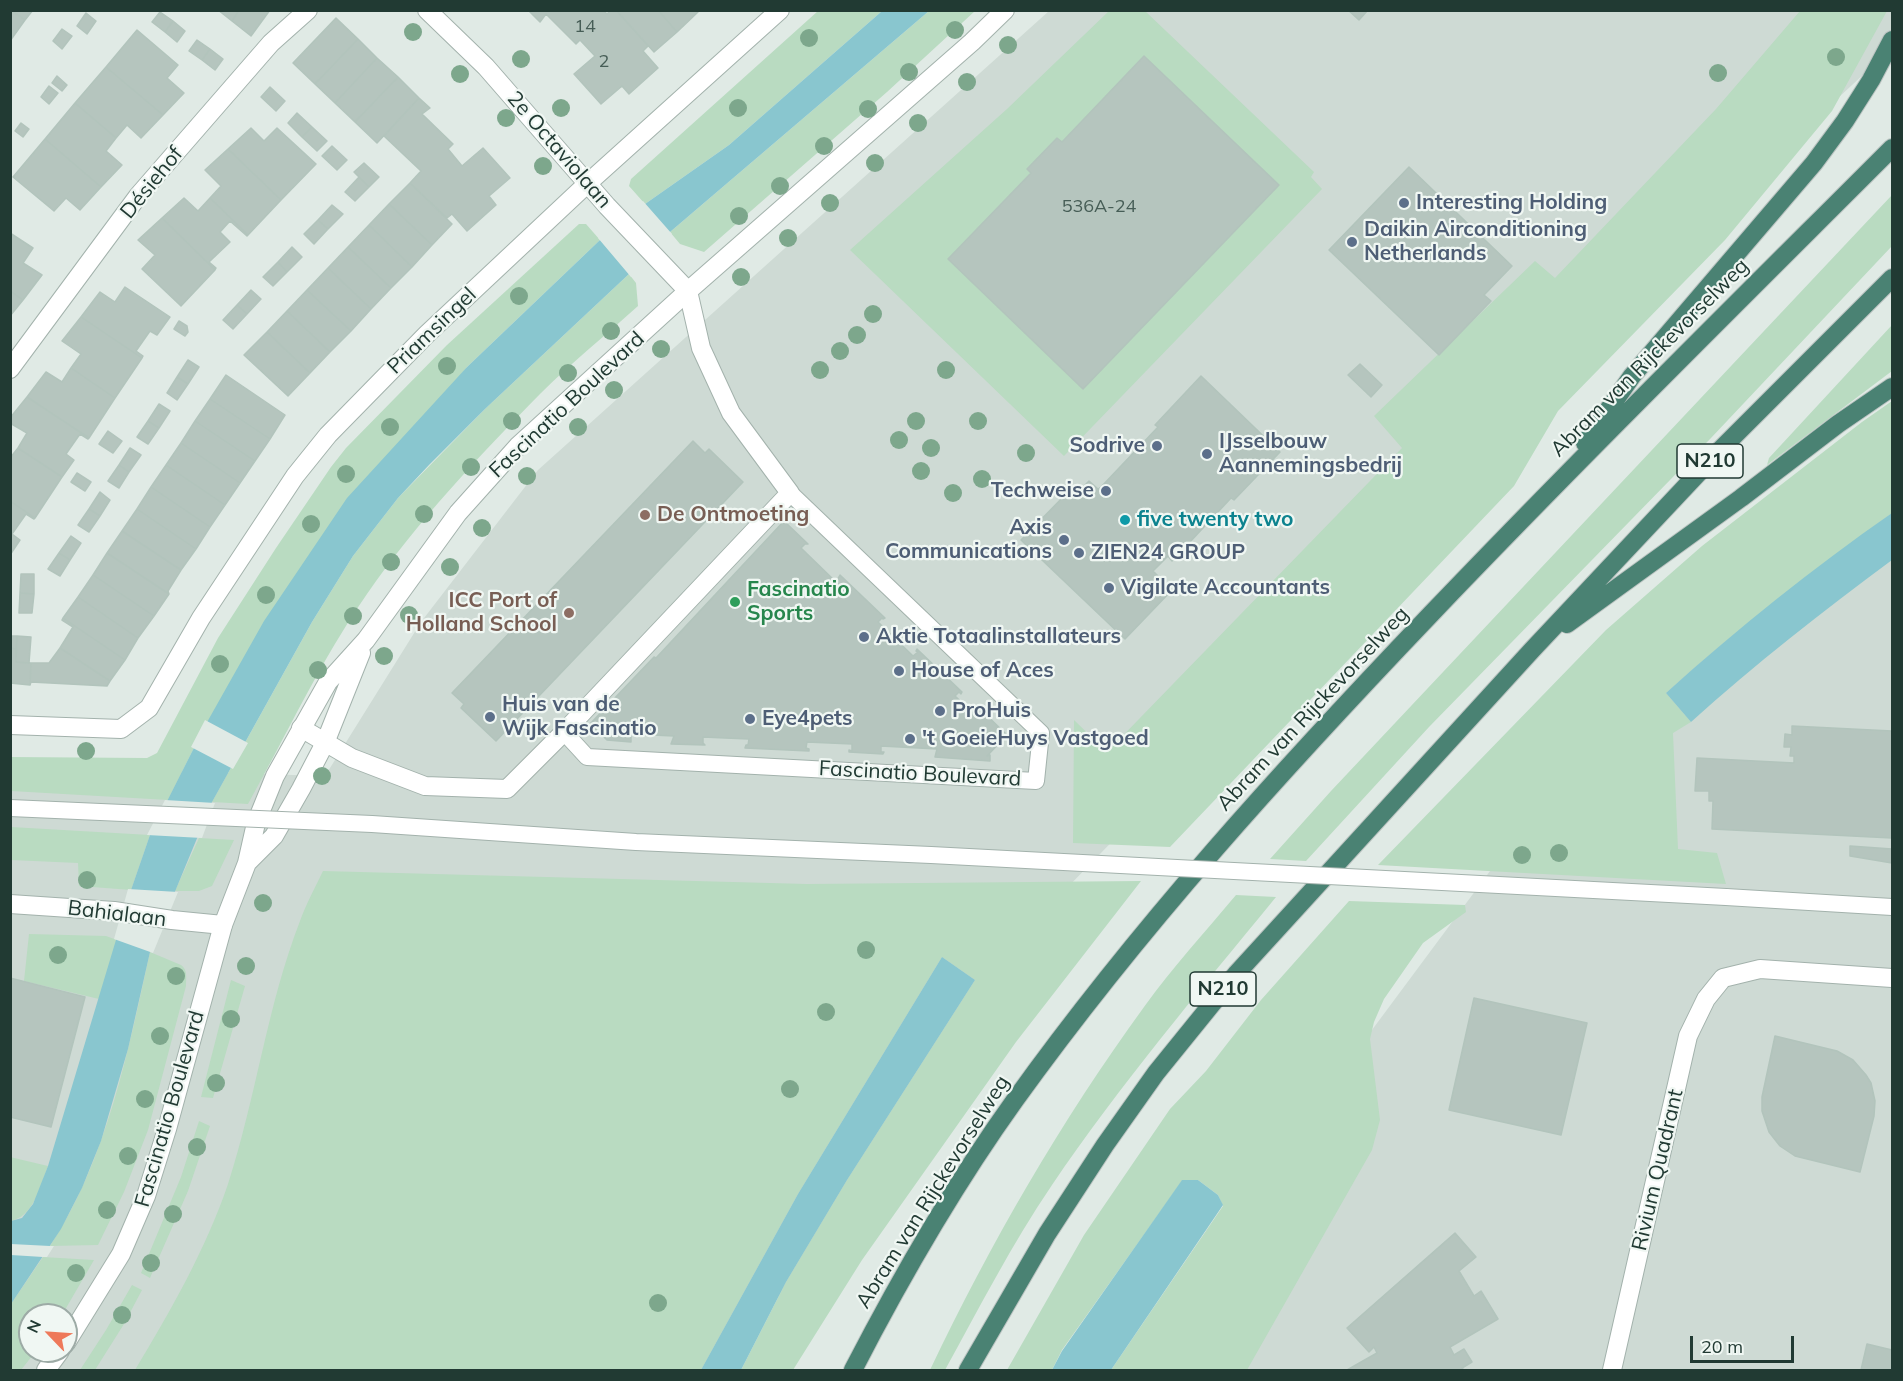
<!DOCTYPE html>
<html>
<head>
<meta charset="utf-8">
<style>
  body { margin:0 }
  #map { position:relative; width:1903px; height:1381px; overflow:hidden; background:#e0eae5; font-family:Mulish,sans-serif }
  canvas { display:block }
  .frame { position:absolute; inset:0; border:12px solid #213a33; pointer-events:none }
  .north { position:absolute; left:18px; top:1303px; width:60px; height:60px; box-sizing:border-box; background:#f0f7f3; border:2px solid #9daba6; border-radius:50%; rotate:295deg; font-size:16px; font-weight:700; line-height:24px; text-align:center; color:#213a33 }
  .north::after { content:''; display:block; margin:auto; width:21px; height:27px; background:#ee795a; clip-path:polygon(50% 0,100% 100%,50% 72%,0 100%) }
  .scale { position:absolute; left:1690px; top:1336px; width:104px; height:27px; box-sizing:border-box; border:3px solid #213a33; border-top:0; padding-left:8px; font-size:18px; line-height:21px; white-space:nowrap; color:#213a33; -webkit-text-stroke:4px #f0f7f3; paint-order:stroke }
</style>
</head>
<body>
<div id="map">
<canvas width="1903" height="1381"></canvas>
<div class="frame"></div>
<div class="north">N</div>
<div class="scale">20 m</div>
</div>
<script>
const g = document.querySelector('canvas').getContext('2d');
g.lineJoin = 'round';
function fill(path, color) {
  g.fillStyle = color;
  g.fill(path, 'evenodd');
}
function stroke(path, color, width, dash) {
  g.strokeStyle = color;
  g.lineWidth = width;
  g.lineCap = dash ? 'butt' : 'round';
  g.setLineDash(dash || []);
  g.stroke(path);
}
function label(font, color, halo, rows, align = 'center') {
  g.font = font + ' Mulish,sans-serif';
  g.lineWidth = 4.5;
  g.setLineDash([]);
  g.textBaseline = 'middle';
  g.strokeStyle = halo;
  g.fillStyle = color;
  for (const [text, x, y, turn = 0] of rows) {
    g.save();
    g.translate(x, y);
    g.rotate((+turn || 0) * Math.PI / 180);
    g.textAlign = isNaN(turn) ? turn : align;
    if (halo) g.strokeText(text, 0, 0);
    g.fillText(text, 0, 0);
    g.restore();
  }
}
fill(new Path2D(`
  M 1049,11 L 1892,11 L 1892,48 L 1811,123 L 993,964 L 731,1370 L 11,1370 L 11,766 L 325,776 L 421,622 L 538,470 ZM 30,1315 L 66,1315 L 66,1351 L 30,1351 Z
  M 1892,461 L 1892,1370 L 1192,1370 L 1265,1174 L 1620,696 Z`), '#cedad4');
fill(new Path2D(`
  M 818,11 L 882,11 L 729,145 L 645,204 L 629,186 L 631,179 Z
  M 929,11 L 975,11 L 887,92 L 704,252 L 680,244 L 670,232 Z
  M 1109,11 L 1145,11 L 1314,172 L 1311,177 L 1322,189 L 1064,456 L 850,250 L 1007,109 Z
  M 1800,11 L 1887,11 L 1832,111 L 1725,240 L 1558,411 L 1514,486 L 1170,847 L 1073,843 L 1074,720 L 1107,752 L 1402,448 L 1374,416 L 1535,261 L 1555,278 L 1716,109 Z
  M 1892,195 L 1892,246 L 1711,438 L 1429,727 L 1306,861 L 1270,859 L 1331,791 Z
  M 579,224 L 586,224 L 600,240 L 467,367 L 206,724 L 168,800 L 11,791 L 10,757 L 147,758 L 157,753 L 218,638 L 276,548 L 331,467 L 346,448 L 447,345 Z
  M 629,274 L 636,283 L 638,306 C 606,335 571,363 540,394 C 480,455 416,523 367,594 C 321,660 287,734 248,804 L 212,802 L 312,622 L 353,556 L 398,498 L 485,409 Z
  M 1892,325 L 1892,371 L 1767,465 L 1769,458 Z
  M 1892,401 L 1892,513 C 1814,570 1738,628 1666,693 L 1691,722 L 1673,733 L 1678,849 L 1717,853 L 1726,884 L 1378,865 L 1606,630 L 1702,546 L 1862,422 Z
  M 11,827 L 150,835 L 131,890 L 79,886 L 78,863 L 11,860 Z
  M 199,838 L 234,840 L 212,886 L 199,891 L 175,891 Z
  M 323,871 L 807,884 L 1141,881 L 1016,1042 L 862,1260 L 793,1370 L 741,1370 L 786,1282 L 847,1180 L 975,980 L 942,957 L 798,1194 L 701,1370 L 135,1370 C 170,1312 206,1249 228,1184 C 256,1098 267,1006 300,921 C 306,904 315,888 323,871 Z
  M 1236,895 L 1276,897 C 1199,991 1120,1085 1052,1185 C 1012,1244 979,1308 945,1370 L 930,1370 C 990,1244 1061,1121 1144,1007 C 1172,968 1205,932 1236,895 Z
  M 1349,901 L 1465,905 L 1466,912 L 1423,943 L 1384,999 L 1374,1022 L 1370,1039 L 1380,1120 L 1372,1150 L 1247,1370 L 1111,1370 L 1223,1206 L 1218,1195 L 1198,1180 L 1182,1181 L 1062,1350 L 1052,1370 L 1007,1370 L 1084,1235 L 1170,1109 L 1206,1071 L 1261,1000 Z
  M 29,934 L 106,936 L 117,940 L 99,999 L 24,981 Z
  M 150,952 L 181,965 C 188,970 186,978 186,986 L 148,1130 L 124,1192 L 98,1245 L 50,1246 C 107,1159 128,1052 150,952 Z
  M 231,980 L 245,986 L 213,1098 L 201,1097 Z
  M 199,1121 L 210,1126 L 188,1191 L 150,1278 L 141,1273 L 181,1177 Z
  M 10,1157 L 48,1166 C 40,1186 34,1217 10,1221 Z
  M 43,1257 L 94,1260 L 62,1315 L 30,1315 L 30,1351 L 36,1351 L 21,1370 L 11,1370 L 11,1304 Z
  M 132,1285 L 142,1290 L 124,1324 L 95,1370 L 80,1370 L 106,1330 Z`), '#b9dbc1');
fill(new Path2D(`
  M 882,11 L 929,11 L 670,232 L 629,274 L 485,409 L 429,465 L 398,498 L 353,556 L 312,622 L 212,802 L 150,952 L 128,1049 L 101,1141 L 82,1188 L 61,1229 L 11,1304 L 11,1221 L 22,1218 L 33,1204 L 48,1166 L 131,890 L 150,835 L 206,724 L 264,621 L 347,498 L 467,367 L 600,240 L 645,204 L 729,145 Z
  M 1892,513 L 1892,560 C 1823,611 1755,664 1691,722 L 1666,693 C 1738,628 1813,568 1892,513 Z
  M 942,957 L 975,980 L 847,1180 L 786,1282 L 741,1370 L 701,1370 L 798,1194 Z
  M 1182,1180 L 1198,1180 L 1218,1195 L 1223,1205 L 1111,1370 L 1052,1370 L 1062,1351 Z`), '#89c6cf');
fill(new Path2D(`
  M 643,201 L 672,234 L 631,277 L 598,238 Z
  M 205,720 L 248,743 L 233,769 L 191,747 Z
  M 165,800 L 215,803 L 202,838 L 147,835 Z
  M 128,889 L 178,892 L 153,953 L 114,939 Z
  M 11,1244 L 50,1246 L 54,1246 L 47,1257 L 43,1257 L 11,1255 Z`), '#e0eae5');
const building = new Path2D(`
  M 10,10 L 25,20 L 10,41 Z
  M 12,10 L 33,10 L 25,20 Z
  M 218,10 L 239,10 L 232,21 Z
  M 239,10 L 270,10 L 251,36 L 232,21 Z
  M 528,10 L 603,10 L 607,14 L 611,10 L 616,10 L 648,46 L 643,51 L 658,68 L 629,94 L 622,86 L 601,104 L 574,74 L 595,56 L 580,40 L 576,44 L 546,14 L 540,22 Z
  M 616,10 L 658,10 L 677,32 L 654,52 Z
  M 658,10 L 697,10 L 698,12 L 677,32 Z
  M 1348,10 L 1368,10 L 1359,20 Z
  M 160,12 L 173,21 L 165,32 L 152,22 Z
  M 86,13 L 96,21 L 87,34 L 77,26 Z
  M 336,18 L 358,39 L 315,84 L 293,63 Z
  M 173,21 L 185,31 L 177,42 L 165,32 Z
  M 62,29 L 72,36 L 62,49 L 53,41 Z
  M 137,30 L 178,65 L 167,78 L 184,93 L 163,115 L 106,67 Z
  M 358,39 L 377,58 L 335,103 L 315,84 Z
  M 197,40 L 210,49 L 202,60 L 189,51 Z
  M 210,49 L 223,59 L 215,70 L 202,60 Z
  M 1144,56 L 1279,185 L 1083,389 L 948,259 L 1031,173 L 1027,169 L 1057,138 L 1062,142 Z
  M 377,58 L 398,77 L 355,122 L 335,103 Z
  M 106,67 L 163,115 L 141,138 L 127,125 L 116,138 L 75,103 Z
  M 57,76 L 67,85 L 62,91 L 52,83 Z
  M 398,77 L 419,98 L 377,143 L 355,122 Z
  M 49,86 L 58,93 L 49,104 L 41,97 Z
  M 270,87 L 285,101 L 276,111 L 261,97 Z
  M 419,98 L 430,108 L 422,114 L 453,144 L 448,149 L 462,166 L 483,148 L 510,178 L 489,196 L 496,205 L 467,231 L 452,214 L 447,218 L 410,183 L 421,171 L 384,136 Z
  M 75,103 L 116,138 L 106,151 L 122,165 L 101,187 L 45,139 Z
  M 297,113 L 312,127 L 302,137 L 288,123 Z
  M 21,123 L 29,129 L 23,137 L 15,131 Z
  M 312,127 L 327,141 L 317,151 L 302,137 Z
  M 251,128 L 264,141 L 277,128 L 316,164 L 281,200 L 228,149 Z
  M 45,139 L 101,187 L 80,210 L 66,198 L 54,211 L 13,177 Z
  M 332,146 L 347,160 L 337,170 L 322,156 Z
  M 228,149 L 281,200 L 248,235 L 210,198 L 221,186 L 205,170 Z
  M 364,163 L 379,177 L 369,187 L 354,172 Z
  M 1409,167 L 1512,266 L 1484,295 L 1491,301 L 1439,355 L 1329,250 Z
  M 359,177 L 369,187 L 355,201 L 345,192 Z
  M 410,183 L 452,224 L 432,245 L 389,204 Z
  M 184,198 L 198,211 L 210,198 L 248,235 L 247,236 L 230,221 L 220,232 L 230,242 L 209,262 L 216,268 L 215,270 L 162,218 Z
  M 389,204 L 432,245 L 412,267 L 369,225 Z
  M 332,205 L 343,214 L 328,229 L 318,220 Z
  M 162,218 L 215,270 L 181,306 L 142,269 L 155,255 L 138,240 Z
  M 318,220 L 328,229 L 314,244 L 304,234 Z
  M 369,225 L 412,267 L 391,288 L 348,247 Z
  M 10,233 L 33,248 L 23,263 L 42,275 L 23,300 L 10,291 Z
  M 292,247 L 302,257 L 287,272 L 278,262 Z
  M 348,247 L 391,288 L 371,309 L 328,268 Z
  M 278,262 L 287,272 L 273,286 L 263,277 Z
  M 328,268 L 371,309 L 351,331 L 307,290 Z
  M 125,287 L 170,317 L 157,335 L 150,331 L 136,351 L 143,356 L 142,358 L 81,317 L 100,292 L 115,302 Z
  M 251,290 L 261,299 L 247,314 L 237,305 Z
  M 307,290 L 351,331 L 330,352 L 287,311 Z
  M 10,291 L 23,300 L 10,316 Z
  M 237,305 L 247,314 L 233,329 L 223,320 Z
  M 287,311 L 330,352 L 310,373 L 267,332 Z
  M 81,317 L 142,358 L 115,398 L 71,368 L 81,354 L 62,341 Z
  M 179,321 L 187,326 L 188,332 L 185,336 L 174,329 Z
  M 267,332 L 310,373 L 288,396 L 244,355 Z
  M 188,360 L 199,367 L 188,384 L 177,377 Z
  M 1360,364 L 1382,385 L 1371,397 L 1348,375 Z
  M 71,368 L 115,398 L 89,438 L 27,397 L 46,372 L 62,382 Z
  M 226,375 L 285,415 L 270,439 L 210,399 Z
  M 1201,376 L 1280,452 L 1234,500 L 1231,498 L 1175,558 L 1172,561 L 1168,556 L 1153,571 L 1172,590 L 1125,639 L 1021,540 L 1069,491 L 1075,495 L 1089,481 L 1098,489 L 1101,487 L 1158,427 L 1155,425 Z
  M 177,377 L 188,384 L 177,400 L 167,393 Z
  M 27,397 L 89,438 L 88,439 L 80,434 L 66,454 L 74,460 L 62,477 L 18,448 L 27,433 L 10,423 L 10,418 Z
  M 210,399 L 270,439 L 255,461 L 195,421 Z
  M 159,404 L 170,411 L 159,428 L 148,421 Z
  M 148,421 L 159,428 L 148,444 L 137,437 Z
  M 195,421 L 255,461 L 240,483 L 181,443 Z
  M 108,431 L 122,441 L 113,453 L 99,444 Z
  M 693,441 L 705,453 L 709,449 L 743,482 L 496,741 L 461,708 L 464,704 L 452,693 Z
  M 181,443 L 240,483 L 225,505 L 166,465 Z
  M 18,448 L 62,477 L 35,518 L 10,501 L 10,458 Z
  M 130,448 L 141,455 L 129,472 L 119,465 Z
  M 119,465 L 129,472 L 119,488 L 108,481 Z
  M 166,465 L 225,505 L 210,527 L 151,487 Z
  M 77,473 L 91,482 L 85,491 L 71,482 Z
  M 151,487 L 210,527 L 196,549 L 137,509 Z
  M 100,492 L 110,500 L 100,516 L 89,509 Z
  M 10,501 L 35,518 L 34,519 L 26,514 L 12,534 L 20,540 L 10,555 Z
  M 89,509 L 100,516 L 89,532 L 78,525 Z
  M 137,509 L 196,549 L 181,570 L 122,531 Z
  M 784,521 L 808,544 L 805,544 L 801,548 L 836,582 L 840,575 L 885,618 L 883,619 L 882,618 L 878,622 L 913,656 L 918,652 L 916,651 L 917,649 L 962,692 L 961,694 L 959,692 L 955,696 L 973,713 L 977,709 L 974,707 L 976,705 L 1007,735 L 987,756 L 990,755 L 990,761 L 935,757 L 937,749 L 881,746 L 881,752 L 884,752 L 883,754 L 849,752 L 849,750 L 852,751 L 852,744 L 807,742 L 806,748 L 809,749 L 809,751 L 745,748 L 746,745 L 748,745 L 749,739 L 725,738 L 703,737 L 703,743 L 705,745 L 671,744 L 674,736 L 631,734 L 631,742 L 607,740 L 590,724 L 654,657 L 656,658 Z
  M 122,531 L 181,570 L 168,591 L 169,594 L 107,553 Z
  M 71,536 L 81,543 L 70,560 L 59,553 Z
  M 59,553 L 70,560 L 60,576 L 48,569 Z
  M 107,553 L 169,594 L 154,616 L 93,575 Z
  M 21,574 L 34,574 L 34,594 L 20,593 Z
  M 93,575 L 154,616 L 138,638 L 78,597 Z
  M 20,593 L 34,594 L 32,613 L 19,613 Z
  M 78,597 L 138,638 L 125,660 L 63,618 Z
  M 63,618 L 125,660 L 110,681 L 60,648 L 73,627 L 62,620 Z
  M 10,636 L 17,636 L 16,649 L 10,648 Z
  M 17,636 L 31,637 L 29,663 L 16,662 Z
  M 10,648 L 16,649 L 16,662 L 31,663 L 30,685 L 10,683 Z
  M 60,648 L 110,681 L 107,686 L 31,682 L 30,685 L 31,663 L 49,663 Z
  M 1792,726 L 1892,731 L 1892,838 L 1712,829 L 1713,801 L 1709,801 L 1709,791 L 1695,791 L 1697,758 L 1794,763 L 1794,756 L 1790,756 L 1791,747 L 1784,747 L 1785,734 L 1792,735 Z
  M 1850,846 L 1892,849 L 1892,863 L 1850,856 Z
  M 10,978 L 85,997 L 51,1127 L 10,1117 Z
  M 1474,998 L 1587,1023 L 1561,1135 L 1449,1110 Z
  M 1775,1036 L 1837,1051 L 1853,1060 L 1866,1075 L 1871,1083 L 1875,1101 L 1874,1116 L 1860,1172 L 1795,1156 L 1780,1146 L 1769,1132 L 1762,1111 L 1762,1097 Z
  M 1455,1233 L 1476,1257 L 1459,1271 L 1474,1296 L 1481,1291 L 1498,1319 L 1450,1347 L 1454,1355 L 1464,1349 L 1472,1362 L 1462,1368 L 1464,1370 L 1347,1370 L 1377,1353 L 1374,1347 L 1369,1352 L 1347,1328 Z
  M 1867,1344 L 1892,1350 L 1892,1370 L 1861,1370 Z`);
fill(building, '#b5c5be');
stroke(building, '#b2c4bc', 1.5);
const service = new Path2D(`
  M 564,732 L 587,757 L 1036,781 L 1041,733 L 790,493
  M 1726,897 L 1892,907`);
const minor = new Path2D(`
  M 10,369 L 138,196 L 271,43 L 308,10
  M 10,725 L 121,729 L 149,708 L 201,618 L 295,476 L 328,435 L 427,334 L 588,183 L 780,10
  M 301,728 L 352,758 L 425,786 L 507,789 L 564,732 L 790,493 L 731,413 L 701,348 L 688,291 L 607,206 L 486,67 L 427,10
  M 10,904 L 114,911 L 172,920 L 223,925
  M 1612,1370 L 1688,1036 L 1706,999 L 1723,978 L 1760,969 L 1892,978`);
const tertiary = new Path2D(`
  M 247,863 L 274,836 L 301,789 L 325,743 L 361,653
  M 66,1343 L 121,1254 L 146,1196 L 167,1129 L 223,925 L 247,863 L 256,823 L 275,776 L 328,682 L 366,640 L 458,513 L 518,446 L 688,291 L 972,42 L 1005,10
  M 46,1370 L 60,1351`);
const trunk = new Path2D(`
  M 1585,443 L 1632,376 L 1814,163 L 1845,121 L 1871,80 L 1892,40
  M 1567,624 L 1741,498 L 1838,424 L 1892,387
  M 853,1370 C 901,1277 954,1185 1015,1100 C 1140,926 1284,768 1431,614 C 1582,456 1738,302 1892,148
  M 968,1370 L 1047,1234 L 1105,1145 L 1156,1073 L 1237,973 L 1532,650 L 1720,450 L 1892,278`);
stroke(service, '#a3b2ac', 18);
stroke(minor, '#a3b2ac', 20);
stroke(tertiary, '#a3b2ac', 20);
stroke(trunk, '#bcc4c2', 20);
stroke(service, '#fff', 16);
stroke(minor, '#fff', 18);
stroke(tertiary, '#fff', 18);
stroke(trunk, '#4a8273', 18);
const serviceBridge = new Path2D(`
  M 10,808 L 372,824 L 636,842 L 931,855 L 1726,897`);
stroke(serviceBridge, '#a3b2ac', 18, []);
stroke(serviceBridge, '#fff', 16);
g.fillStyle = '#7da78c';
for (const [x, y] of [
  [955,30],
  [413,32],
  [809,38],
  [1008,45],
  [1836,57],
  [521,59],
  [909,72],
  [1718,73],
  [460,74],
  [967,82],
  [561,108],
  [738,108],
  [868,109],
  [506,118],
  [918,123],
  [824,146],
  [875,163],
  [543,166],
  [780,186],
  [830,203],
  [739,216],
  [788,238],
  [741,277],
  [519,296],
  [873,314],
  [611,331],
  [857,335],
  [661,349],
  [840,351],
  [447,366],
  [820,370],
  [946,370],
  [568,373],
  [614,390],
  [512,421],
  [916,421],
  [978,421],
  [390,427],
  [578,427],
  [899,440],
  [931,448],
  [1026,453],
  [471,467],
  [921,471],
  [346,474],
  [527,476],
  [982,479],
  [953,493],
  [424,514],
  [311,524],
  [482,528],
  [391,562],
  [450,567],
  [266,595],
  [409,615],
  [353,616],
  [384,656],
  [220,664],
  [318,670],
  [86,751],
  [322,776],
  [1559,853],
  [1522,855],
  [87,880],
  [263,903],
  [866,950],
  [58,955],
  [246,966],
  [176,976],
  [826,1012],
  [231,1019],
  [160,1036],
  [216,1083],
  [790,1089],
  [145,1099],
  [197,1147],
  [128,1156],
  [107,1210],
  [173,1214],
  [151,1263],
  [76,1273],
  [658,1303],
  [122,1315]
]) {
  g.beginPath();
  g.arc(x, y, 9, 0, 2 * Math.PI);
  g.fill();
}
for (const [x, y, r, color] of [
  [1404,203,6,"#5c6f8a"],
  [1352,242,6,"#5c6f8a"],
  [1157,446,6,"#5c6f8a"],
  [1207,454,6,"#5c6f8a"],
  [1106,491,6,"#5c6f8a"],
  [645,515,6,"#8d6e63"],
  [1125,520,6,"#0f9aa8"],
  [1064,540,6,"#5c6f8a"],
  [1079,553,6,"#5c6f8a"],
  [1109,588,6,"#5c6f8a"],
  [735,602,6,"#2e9e5b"],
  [569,613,6,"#8d6e63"],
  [864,637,6,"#5c6f8a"],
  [899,671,6,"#5c6f8a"],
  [940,711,6,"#5c6f8a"],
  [490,717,6,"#5c6f8a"],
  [750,719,6,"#5c6f8a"],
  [910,739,6,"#5c6f8a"]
]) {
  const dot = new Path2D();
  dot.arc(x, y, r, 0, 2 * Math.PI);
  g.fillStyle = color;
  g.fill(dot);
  stroke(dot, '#f0f7f3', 2);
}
label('18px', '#465d56', null, [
  ["14",585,27],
  ["2",604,62],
  ["536A-24",1099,207]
]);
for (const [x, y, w] of [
  [1710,461,66],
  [1223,989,66]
]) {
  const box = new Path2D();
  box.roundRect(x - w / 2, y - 17, w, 34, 4.5);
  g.fillStyle = '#f0f7f3';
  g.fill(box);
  stroke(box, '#213a33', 1.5);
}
label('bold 20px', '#213a33', null, [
  ["N210",1710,461],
  ["N210",1223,989]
]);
label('21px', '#213a33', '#f0f7f3', [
  ["2e Octaviolaan",559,150,49],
  ["Désiehof",152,183,-51],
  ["Priamsingel",432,331,-44],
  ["Abram van Rijckevorselweg",1650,358,-45],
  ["Fascinatio Boulevard",567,405,-43],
  ["Abram van Rijckevorselweg",1313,709,-47],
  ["Fascinatio Boulevard",920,774,3],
  ["Bahialaan",117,914,7],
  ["Fascinatio Boulevard",170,1109,-74],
  ["Rivium Quadrant",1658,1170,-77],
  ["Abram van Rijckevorselweg",933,1192,-58]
]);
label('bold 21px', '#4e5e75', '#f0f7f3', [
  ["Interesting Holding",1416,203],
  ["Daikin Airconditioning",1364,230],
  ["Netherlands",1364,254],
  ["IJsselbouw",1219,442],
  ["Aannemingsbedrij",1219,466],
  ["Sodrive",1145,446,"right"],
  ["Techweise",1094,491,"right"],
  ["Axis",1052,528,"right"],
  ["Communications",1052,552,"right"],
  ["ZIEN24 GROUP",1091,553],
  ["Vigilate Accountants",1121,588],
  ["Aktie Totaalinstallateurs",876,637],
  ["House of Aces",911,671],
  ["Huis van de",502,705],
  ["Wijk Fascinatio",502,729],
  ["ProHuis",952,711],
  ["Eye4pets",762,719],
  ["'t GoeieHuys Vastgoed",922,739]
], 'left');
label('bold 21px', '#785e54', '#f0f7f3', [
  ["De Ontmoeting",657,515],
  ["ICC Port of",557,601,"right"],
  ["Holland School",557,625,"right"]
], 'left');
label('bold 21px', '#0d838f', '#f0f7f3', [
  ["five twenty two",1137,520]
], 'left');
label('bold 21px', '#27864d', '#f0f7f3', [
  ["Fascinatio",747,590],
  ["Sports",747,614]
], 'left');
</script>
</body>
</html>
